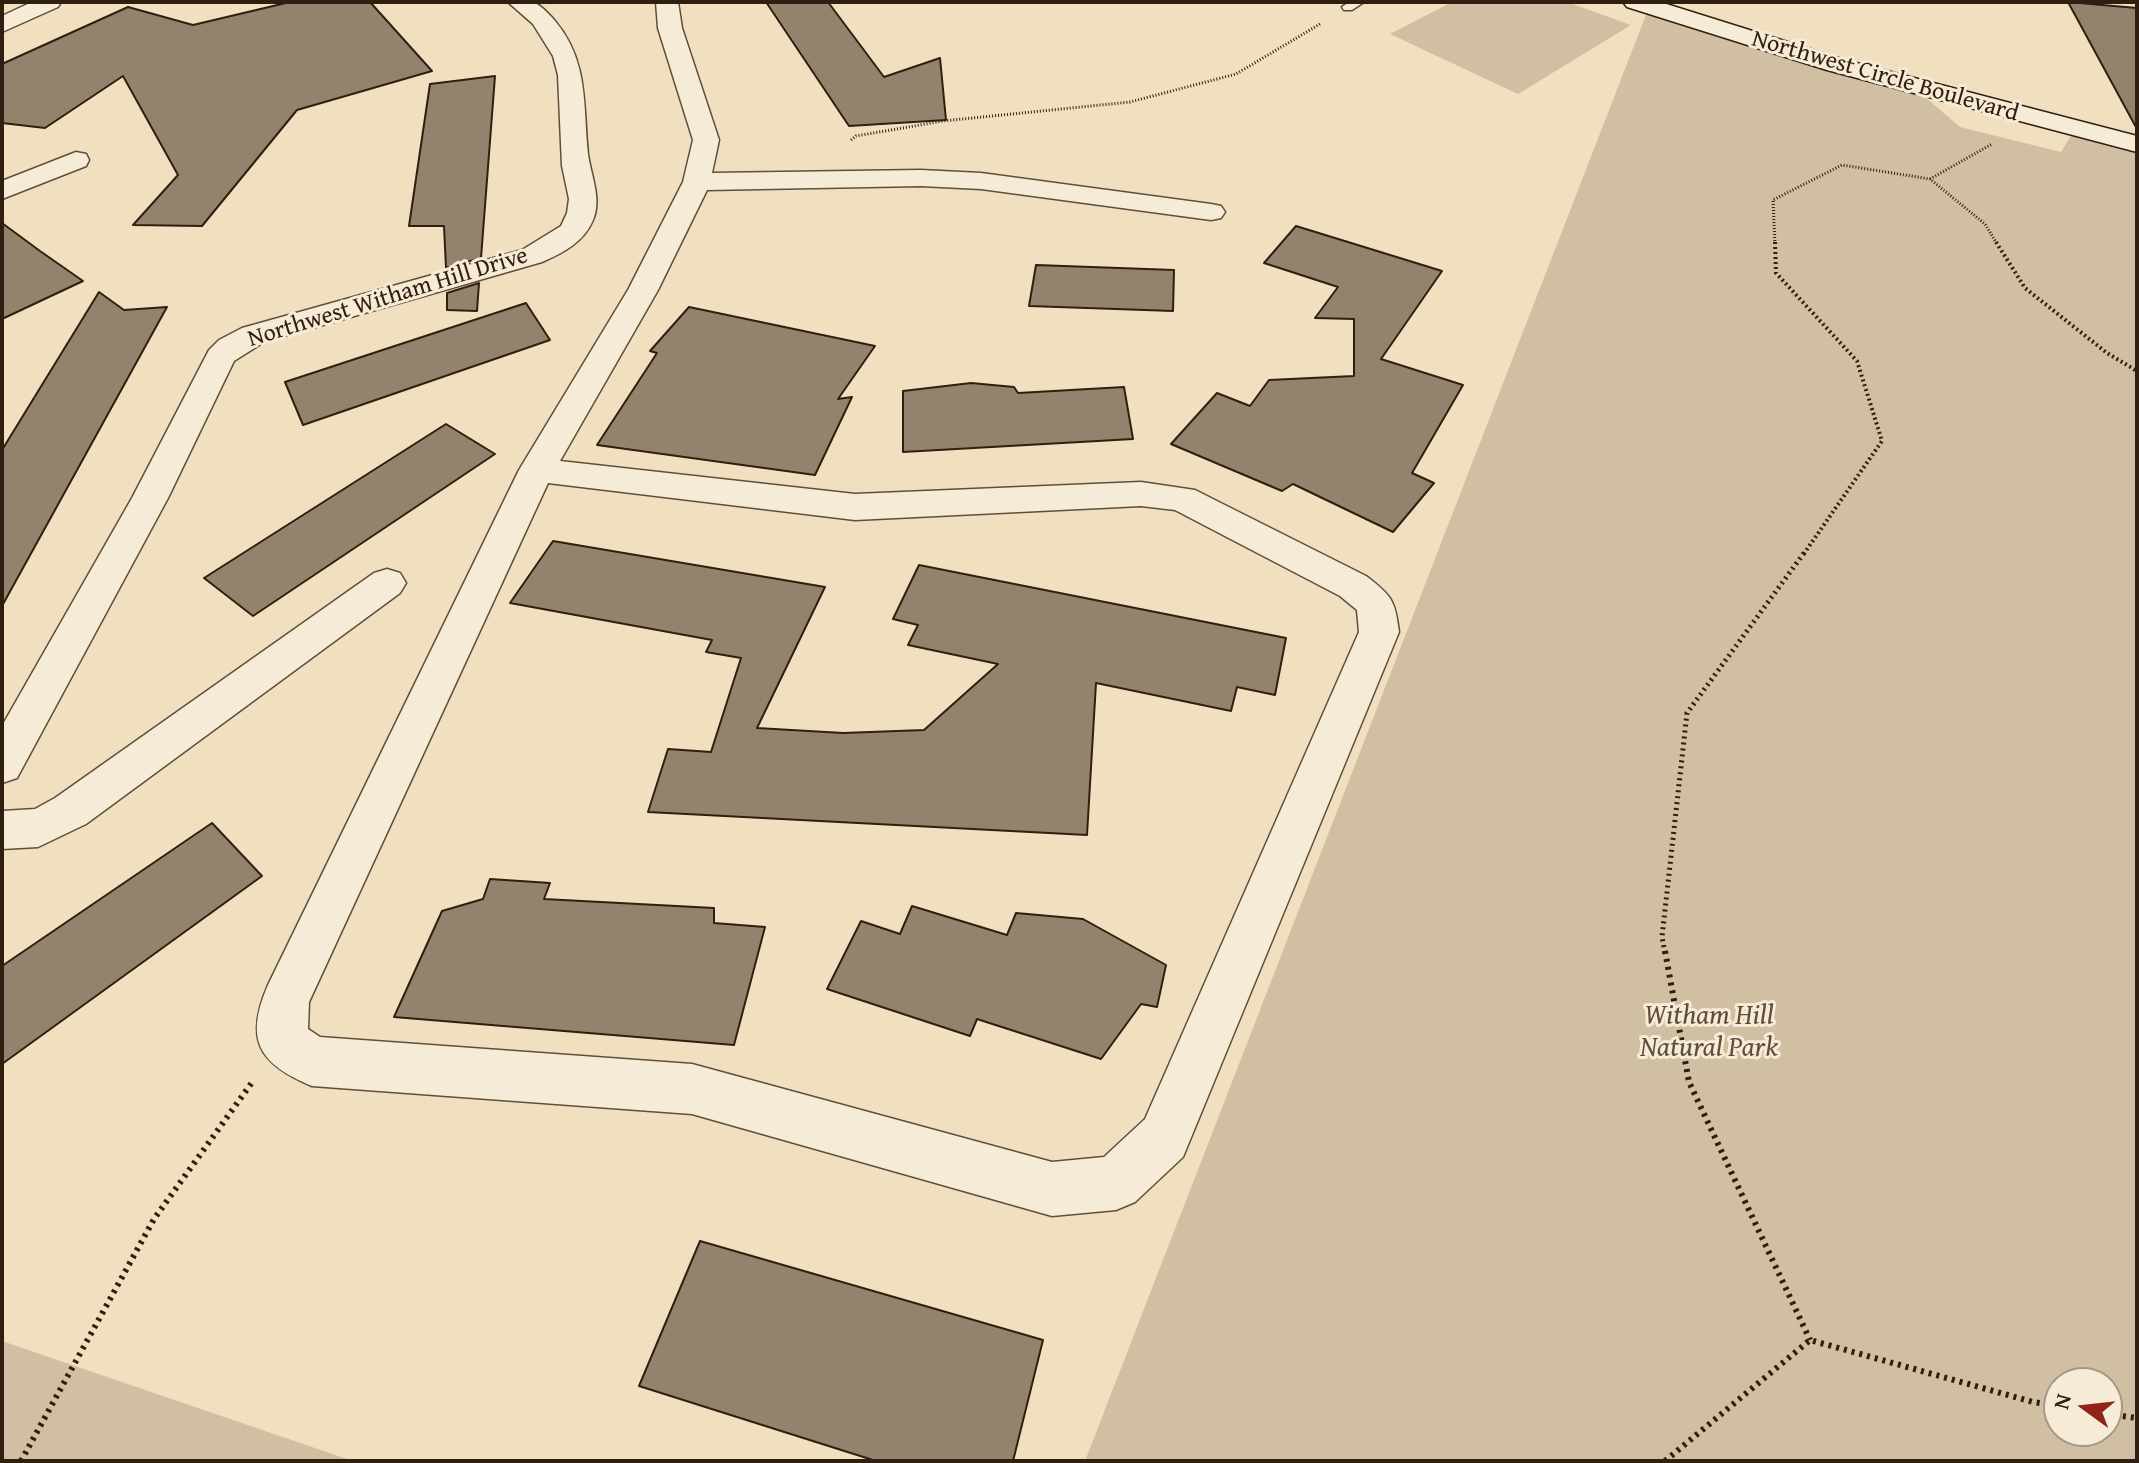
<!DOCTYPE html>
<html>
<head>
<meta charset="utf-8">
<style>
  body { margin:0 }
  #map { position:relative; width:2139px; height:1463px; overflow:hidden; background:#f1e0c0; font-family:"Gentium Book Plus",serif }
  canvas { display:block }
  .frame { position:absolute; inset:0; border:4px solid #301e11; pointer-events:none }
  .north { position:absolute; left:2043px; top:1367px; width:80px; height:80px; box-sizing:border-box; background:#f6ebd6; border:2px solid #a79987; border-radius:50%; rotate:285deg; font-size:22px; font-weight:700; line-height:32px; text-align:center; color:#301e11 }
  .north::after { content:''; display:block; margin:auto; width:28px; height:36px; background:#8f2418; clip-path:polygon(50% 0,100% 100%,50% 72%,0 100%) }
</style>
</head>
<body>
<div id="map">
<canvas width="2139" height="1463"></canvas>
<div class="frame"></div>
<div class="north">N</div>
</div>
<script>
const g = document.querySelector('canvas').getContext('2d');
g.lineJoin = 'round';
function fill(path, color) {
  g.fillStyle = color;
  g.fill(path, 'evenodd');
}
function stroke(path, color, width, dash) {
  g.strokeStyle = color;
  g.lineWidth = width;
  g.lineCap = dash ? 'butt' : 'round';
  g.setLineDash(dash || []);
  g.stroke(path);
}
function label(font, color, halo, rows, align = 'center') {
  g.font = font + ' "Gentium Book Plus",serif';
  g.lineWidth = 6;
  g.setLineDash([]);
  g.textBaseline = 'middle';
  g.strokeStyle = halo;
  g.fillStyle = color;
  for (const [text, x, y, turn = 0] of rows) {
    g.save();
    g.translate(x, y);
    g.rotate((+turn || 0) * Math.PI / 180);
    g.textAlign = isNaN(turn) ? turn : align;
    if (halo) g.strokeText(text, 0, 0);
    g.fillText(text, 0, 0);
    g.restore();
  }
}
fill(new Path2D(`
  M 1452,2 L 1567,2 L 1631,25 L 1518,94 L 1390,34 Z
  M 1649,7 L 1912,86 L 1960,127 L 2061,152 L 2075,129 L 2137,144 L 2137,1461 L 1085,1461 ZM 2059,1383 L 2107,1383 L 2107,1431 L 2059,1431 Z
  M 2,1341 L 353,1461 L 2,1461 Z`), '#d0bfa2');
const building = new Path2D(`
  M 290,2 L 370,2 L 432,71 L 297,110 L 202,226 L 133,225 L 178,175 L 123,76 L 45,128 L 2,123 L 2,64 L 128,7 L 193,25 Z
  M 766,2 L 828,2 L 884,77 L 940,58 L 946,120 L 849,126 Z
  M 2068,2 L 2137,8 L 2137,129 Z
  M 495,76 L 481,258 L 446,268 L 444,226 L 409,226 L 430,84 Z
  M 2,223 L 40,251 L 83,281 L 2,319 Z
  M 1296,226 L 1442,271 L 1381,359 L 1463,385 L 1412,473 L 1434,483 L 1393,532 L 1293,484 L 1282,491 L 1171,444 L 1217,393 L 1250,406 L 1269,380 L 1354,376 L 1354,319 L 1315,318 L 1338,287 L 1264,263 Z
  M 1036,265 L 1174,270 L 1173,311 L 1029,306 Z
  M 479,283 L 477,311 L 447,310 L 447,293 Z
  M 99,292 L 124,310 L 167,307 L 2,606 L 2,450 Z
  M 526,303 L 550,340 L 303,425 L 285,382 Z
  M 689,307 L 875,346 L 838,399 L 852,397 L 815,475 L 597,445 L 657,353 L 650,351 Z
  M 971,383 L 1014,387 L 1018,393 L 1124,387 L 1133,439 L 903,452 L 903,391 Z
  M 446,424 L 495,454 L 253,616 L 204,578 Z
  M 553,541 L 825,587 L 757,728 L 843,733 L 924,730 L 998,664 L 908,645 L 918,625 L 893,619 L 919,565 L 1286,638 L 1275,695 L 1237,687 L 1231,711 L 1096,683 L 1087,835 L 648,812 L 668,749 L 711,752 L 741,658 L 706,652 L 712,640 L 510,603 Z
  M 212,823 L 262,876 L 2,1064 L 2,966 Z
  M 490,879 L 550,883 L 544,899 L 714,908 L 714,923 L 765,927 L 734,1045 L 394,1017 L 442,911 L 483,899 Z
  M 912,906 L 1007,935 L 1016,913 L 1083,919 L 1166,965 L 1157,1007 L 1141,1004 L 1101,1059 L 977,1019 L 970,1036 L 827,989 L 861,921 L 900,934 Z
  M 700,1241 L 1043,1340 L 1013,1461 L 876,1461 L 639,1386 Z`);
fill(building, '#94836c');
stroke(building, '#301e11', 2);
const lane = new Path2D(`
  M 1349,2 L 1364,2 L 1352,10 L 1344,10 L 1342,7 Z`);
const street = new Path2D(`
  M 32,2 L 61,2 L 58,7 L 2,32 L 2,16 Z
  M 508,2 C 515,2 525,0 532,2 C 540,4 550,15 555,21 C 589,61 583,106 588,154 C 591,176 602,199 593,220 C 584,242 563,253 542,262 L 264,342 L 234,361 L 168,498 L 17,778 L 2,783 L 2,726 L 132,498 L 209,350 L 219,340 L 242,328 L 522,250 L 561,226 L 567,213 L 569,199 L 562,166 L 558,75 L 553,56 L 533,24 Z
  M 656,2 L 678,2 L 682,28 L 719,140 L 712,173 L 921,170 L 981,173 L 1211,204 L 1221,206 L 1225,212 L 1221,218 L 1211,220 L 981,189 L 921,186 L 707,190 L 658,290 L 560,461 L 855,494 L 1141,482 L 1195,490 L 1366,576 C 1392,596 1395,600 1399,632 L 1183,1157 L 1135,1202 L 1116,1210 L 1052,1216 L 692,1114 L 312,1086 C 259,1064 244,1040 268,985 L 519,470 L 628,290 L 683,182 L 693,140 L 658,28 ZM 548,483 L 855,520 L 1141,506 L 1175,510 L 1340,596 L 1357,610 L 1359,632 L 1145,1119 L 1104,1157 L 1052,1162 L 692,1064 L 320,1037 L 308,1029 L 309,1002 Z
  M 76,152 L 86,154 L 89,160 L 86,166 L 2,199 L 2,181 Z
  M 387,569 L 400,573 L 406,583 L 400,593 L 86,824 L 38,847 L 2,849 L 2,811 L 35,809 L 55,798 L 374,573 Z`);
const secondary = new Path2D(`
  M 1623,2 L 1660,2 L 1845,60 L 2137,136 L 2137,152 L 1827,70 L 1627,7 Z`);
stroke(lane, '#604e3d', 3);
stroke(street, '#604e3d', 3);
stroke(secondary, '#301e11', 3);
stroke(new Path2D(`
  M 851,140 L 856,136 L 943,121 L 1130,102 L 1236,74 L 1320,24
  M 1930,179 L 1992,144
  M 1775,244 L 1773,200 L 1842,165 L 1930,179 L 1985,224 L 1997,244`), '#301e11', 3, [1, 2]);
stroke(new Path2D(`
  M 1775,242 L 1776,273 L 1857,361 L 1882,441 L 1803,555
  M 1996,242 L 2025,288 L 2107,353 L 2137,371`), '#301e11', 4, [2, 3]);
stroke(new Path2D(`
  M 1665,953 L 1662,937 L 1687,713 L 1804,553`), '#301e11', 5, [2, 4]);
stroke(new Path2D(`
  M 1665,951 L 1689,1082 L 1810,1340
  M 2107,1414 L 2137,1418
  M 21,1461 L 154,1219 L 253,1081
  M 1665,1461 L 1810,1340 L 2033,1402 L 2059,1406`), '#301e11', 6, [3, 5]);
fill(lane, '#f6ebd6');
fill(street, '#f6ebd6');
fill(secondary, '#f6ebd6');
label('24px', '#301e11', '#f6ebd6', [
  ["Northwest Circle Boulevard",1885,77,16],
  ["Northwest Witham Hill Drive",388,298,-17]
]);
label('italic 28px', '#604e3c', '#f6ebd6', [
  ["Witham Hill",1709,1017],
  ["Natural Park",1709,1049]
]);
</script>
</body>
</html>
